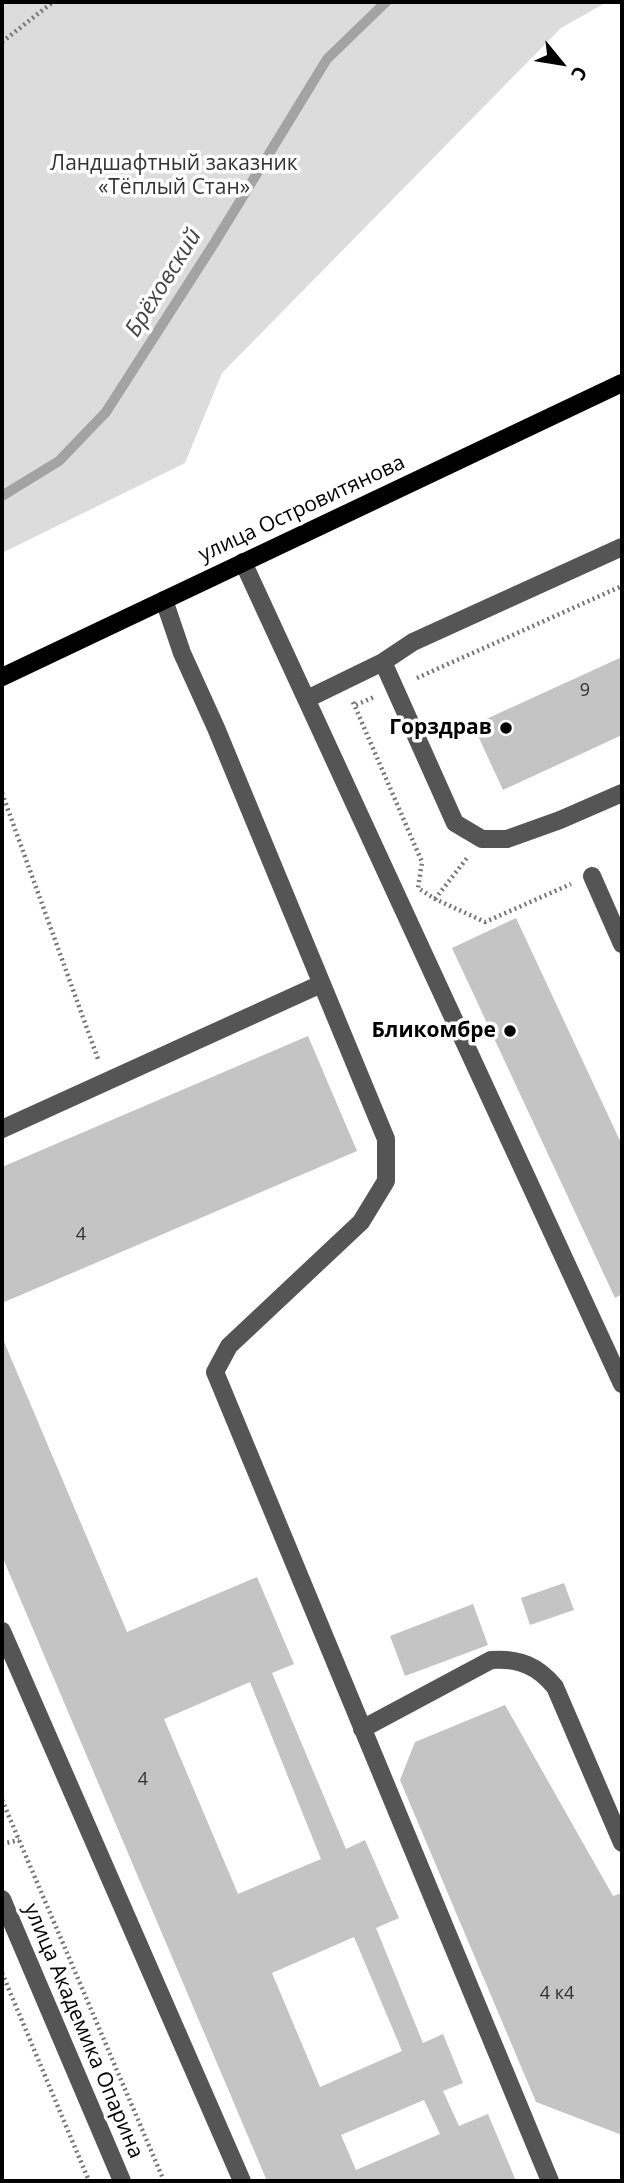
<!DOCTYPE html>
<html>
<head>
<meta charset="utf-8">
<style>
  body { margin:0 }
  #map { position:relative; width:624px; height:2183px; overflow:hidden; background:#fff; font-family:"Open Sans",sans-serif }
  canvas { display:block }
  .frame { position:absolute; inset:0; border:4px solid #000; pointer-events:none }
  .north { position:absolute; left:526px; top:28px; width:70px; height:70px; -webkit-text-stroke:5px #fff; paint-order:stroke; rotate:120deg; font-size:19px; font-weight:700; line-height:28px; text-align:center; color:#000 }
  .north::after { content:''; display:block; margin:auto; width:24px; height:32px; background:#000; clip-path:polygon(50% 0,100% 100%,50% 72%,0 100%) }
</style>
</head>
<body>
<div id="map">
<canvas width="624" height="2183"></canvas>
<div class="frame"></div>
<div class="north">С</div>
</div>
<script>
const g = document.querySelector('canvas').getContext('2d');
g.lineJoin = 'round';
function fill(path, color) {
  g.fillStyle = color;
  g.fill(path, 'evenodd');
}
function stroke(path, color, width, dash) {
  g.strokeStyle = color;
  g.lineWidth = width;
  g.lineCap = dash ? 'butt' : 'round';
  g.setLineDash(dash || []);
  g.stroke(path);
}
function label(font, color, halo, rows, align = 'center') {
  g.font = font + ' "Open Sans",sans-serif';
  g.lineWidth = 7;
  g.setLineDash([]);
  g.textBaseline = 'middle';
  g.strokeStyle = halo;
  g.fillStyle = color;
  for (const [text, x, y, turn = 0] of rows) {
    g.save();
    g.translate(x, y);
    g.rotate((+turn || 0) * Math.PI / 180);
    g.textAlign = isNaN(turn) ? turn : align;
    if (halo) g.strokeText(text, 0, 0);
    g.fillText(text, 0, 0);
    g.restore();
  }
}
fill(new Path2D(`
  M 2,2 L 607,2 L 561,28 L 222,373 L 185,463 L 2,553 Z`), '#dcdcdc');
stroke(new Path2D(`
  M 2,496 L 59,461 L 106,412 L 215,242 L 327,59 L 386,2`), '#a3a3a3', 10);
fill(new Path2D(`
  M 622,657 L 622,735 L 503,790 L 473,725 Z
  M 516,918 L 622,1145 L 622,1294 L 615,1298 L 452,948 Z
  M 308,1036 L 357,1151 L 2,1303 L 2,1167 Z
  M 2,1337 L 127,1632 L 257,1577 L 294,1664 L 272,1673 L 346,1849 L 365,1840 L 399,1918 L 376,1928 L 423,2043 L 443,2034 L 463,2083 L 443,2091 L 459,2126 L 488,2114 L 516,2181 L 267,2181 L 2,1556 ZM 250,1682 L 321,1859 L 238,1894 L 164,1719 ZM 354,1937 L 402,2051 L 320,2087 L 272,1973 ZM 424,2100 L 440,2134 L 356,2170 L 341,2135 Z
  M 564,1583 L 574,1610 L 530,1625 L 521,1598 Z
  M 473,1604 L 488,1645 L 405,1676 L 390,1636 Z
  M 505,1705 L 613,1896 L 622,1893 L 622,2135 L 536,2102 L 400,1780 L 415,1742 Z`), '#c4c4c4');
stroke(new Path2D(`
  M 2,42 L 53,2
  M 417,678 L 622,586
  M 353,702 L 422,862 L 418,888 L 435,899 L 485,922 L 571,884
  M 356,705 L 374,697
  M 2,793 L 98,1059
  M 435,899 L 467,858
  M 2,1800 L 164,2181
  M 2,1844 L 19,1840
  M 2,1973 L 89,2181`), '#777', 4.5, [2, 3.5]);
stroke(new Path2D(`
  M 243,562 L 622,1384
  M 164,600 L 182,653 L 216,728 L 386,1139 L 386,1181 L 361,1222 L 229,1346 L 215,1372 L 550,2181
  M 383,662 L 455,823 L 482,839 L 507,839 L 560,820 L 622,793
  M 307,699 L 383,662 L 413,642 L 622,547
  M 592,876 L 622,944
  M 2,1129 L 321,984
  M 2,1631 L 242,2181
  M 362,1729 L 491,1660 C 519,1658 538,1666 555,1687 L 622,1843
  M 2,1899 L 122,2181`), '#555', 18);
stroke(new Path2D(`
  M 2,677 L 622,383`), '#000', 18);
for (const [x, y, r, color] of [
  [506,728,7,"#000"],
  [510,1031,7,"#000"]
]) {
  const dot = new Path2D();
  dot.arc(x, y, r, 0, 2 * Math.PI);
  g.fillStyle = color;
  g.fill(dot);
  stroke(dot, '#fff', 2.5);
}
label('18px', '#313131', null, [
  ["9",585,691],
  ["4",81,1235],
  ["4",143,1780],
  ["4 к4",557,1994]
]);
label('21px', '#333', '#fff', [
  ["Ландшафтный заказник",174,164],
  ["«Тёплый Стан»",174,188]
]);
label('21px', '#000', '#fff', [
  ["улица Островитянова",302,509,-25],
  ["улица Академика Опарина",83,2031,67]
]);
label('bold 21px', '#000', '#fff', [
  ["Горздрав",492,728],
  ["Бликомбре",496,1031]
], 'right');
label('italic 23px', '#444', '#fff', [
  ["Брёховский",164,283,-58]
]);
</script>
</body>
</html>
